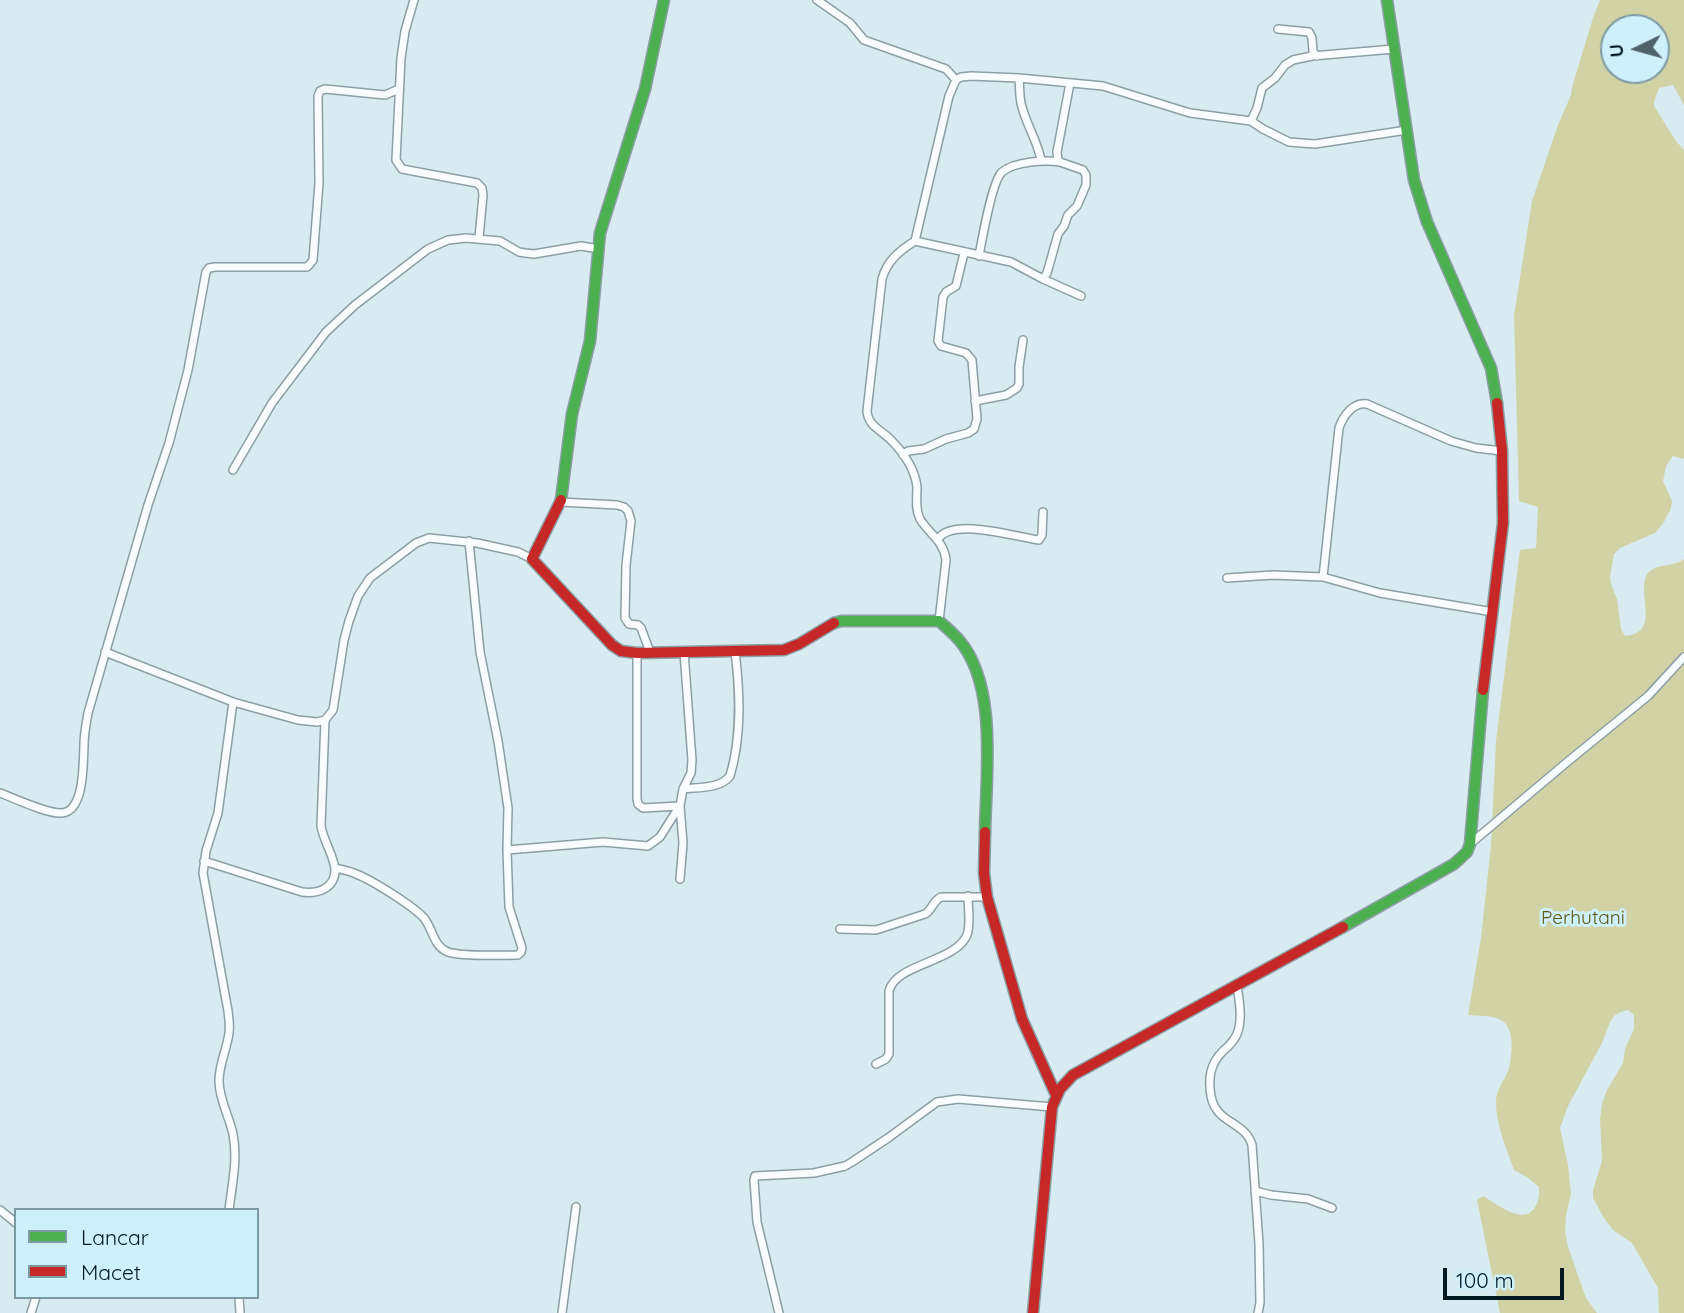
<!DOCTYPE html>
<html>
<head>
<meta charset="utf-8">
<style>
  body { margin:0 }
  #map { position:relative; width:1684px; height:1313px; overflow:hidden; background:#d8ebf0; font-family:Quicksand,sans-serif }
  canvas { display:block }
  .legend { position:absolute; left:14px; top:1208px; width:245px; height:91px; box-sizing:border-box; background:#cef0fb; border:2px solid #7d9aa3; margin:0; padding:9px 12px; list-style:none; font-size:21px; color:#031920 }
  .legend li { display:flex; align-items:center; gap:14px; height:35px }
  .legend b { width:35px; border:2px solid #7d9aa3 }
  .north { position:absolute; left:1600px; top:14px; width:70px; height:70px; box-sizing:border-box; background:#cef0fb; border:2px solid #7d9aa3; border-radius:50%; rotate:265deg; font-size:19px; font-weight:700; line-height:28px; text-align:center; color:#031920 }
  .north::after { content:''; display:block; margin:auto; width:24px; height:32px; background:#4e6269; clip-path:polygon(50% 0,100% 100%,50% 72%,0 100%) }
  .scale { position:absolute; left:1443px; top:1268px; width:121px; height:32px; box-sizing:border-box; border:4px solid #031920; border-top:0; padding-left:9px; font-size:21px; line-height:24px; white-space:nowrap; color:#031920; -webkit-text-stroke:5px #cef0fb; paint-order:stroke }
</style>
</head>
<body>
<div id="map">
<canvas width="1684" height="1313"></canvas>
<ul class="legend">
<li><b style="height:9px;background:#4caf50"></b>Lancar</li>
<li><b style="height:9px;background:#c62828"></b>Macet</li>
</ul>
<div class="north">U</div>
<div class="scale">100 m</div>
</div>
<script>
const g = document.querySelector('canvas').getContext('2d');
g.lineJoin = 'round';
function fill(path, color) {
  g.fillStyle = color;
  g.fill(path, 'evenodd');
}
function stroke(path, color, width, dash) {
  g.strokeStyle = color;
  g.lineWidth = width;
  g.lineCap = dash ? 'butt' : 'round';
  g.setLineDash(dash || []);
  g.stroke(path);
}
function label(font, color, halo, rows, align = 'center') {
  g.font = font + ' Quicksand,sans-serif';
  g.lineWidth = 6;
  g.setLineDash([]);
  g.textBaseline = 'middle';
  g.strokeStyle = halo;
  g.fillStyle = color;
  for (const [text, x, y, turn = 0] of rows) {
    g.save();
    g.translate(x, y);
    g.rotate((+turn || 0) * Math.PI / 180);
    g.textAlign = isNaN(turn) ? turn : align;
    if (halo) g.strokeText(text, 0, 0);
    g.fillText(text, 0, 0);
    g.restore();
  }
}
fill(new Path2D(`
  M 1600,0 L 1684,0 L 1684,105 L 1673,85 L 1659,88 L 1654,102 L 1654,106 L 1676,141 L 1684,150 L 1684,459 L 1673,456 L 1666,466 L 1663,481 L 1672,501 L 1671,508 L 1664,522 L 1655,533 L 1620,548 L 1614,554 L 1610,577 L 1611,584 L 1617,599 L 1621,629 L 1625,636 C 1664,633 1633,588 1649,572 C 1658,563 1675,567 1684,559 L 1684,1313 L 1659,1313 L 1658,1288 L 1632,1243 L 1613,1230 L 1604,1218 L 1593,1198 L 1593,1190 L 1602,1161 L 1600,1119 L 1602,1104 L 1607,1090 L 1623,1063 L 1625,1049 L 1634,1029 L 1634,1015 L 1628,1010 L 1621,1012 L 1615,1015 L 1610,1022 L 1602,1043 L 1568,1106 L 1560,1128 L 1568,1165 L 1571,1194 L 1566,1215 L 1565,1231 L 1568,1247 L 1586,1298 L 1597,1313 L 1500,1313 L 1477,1200 L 1483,1196 C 1496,1203 1521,1225 1534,1209 C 1539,1202 1539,1195 1539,1187 L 1527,1177 L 1514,1170 C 1506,1147 1496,1126 1496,1101 C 1496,1090 1504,1081 1508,1071 C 1512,1058 1516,1028 1501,1020 C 1493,1015 1477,1016 1468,1015 L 1481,938 L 1491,845 L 1496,741 L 1520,550 L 1536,548 L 1538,507 L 1519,501 L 1514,316 L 1532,201 L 1558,125 L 1571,95 L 1572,87 L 1593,18 ZM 1614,28 L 1656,28 L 1656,70 L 1614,70 Z`), '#d1d2a5');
const street = new Path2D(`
  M 414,0 L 405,31 L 401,58 L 396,160 L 402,169 L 477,183 L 482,188 L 483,195 L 479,238
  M 817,0 L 850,23 L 864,40 L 946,69 L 956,80
  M 1278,29 L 1309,32 L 1312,38 L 1313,52 L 1317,56
  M 1019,78 C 1020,88 1019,98 1022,107 C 1027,126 1037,140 1041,160
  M 1251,121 L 1257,108 L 1262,88 L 1275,78 L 1285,65 L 1293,60 L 1312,56 L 1394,49
  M 915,241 L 1011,262 L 1043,279 L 1081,296
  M 979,256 C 982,240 992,181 1002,172 C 1015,161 1045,160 1060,162
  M 1043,279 L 1047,273 L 1058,234 L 1064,226 L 1068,215 L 1077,206 L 1086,185 L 1086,175 L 1083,170 L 1060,162 L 1058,160 L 1057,152 L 1070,83
  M 975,401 L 1006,395 L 1017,388 L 1019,384 L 1019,367 L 1023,340
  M 903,455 L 908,451 L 924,449 L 946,439 L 968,433 L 974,429 L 977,419 L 972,360 L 966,353 L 941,346 L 938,341 L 943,297 L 946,292 L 956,286 L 964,253
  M 233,470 L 272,403 L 326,332 L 355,305 L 428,249 L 448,240 L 466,238 L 500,241 L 519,252 L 525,253 L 534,254 L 581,246 L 599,249
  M 561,502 L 617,505 L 624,507 L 628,511 L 631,521 L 626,565 L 625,618 L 629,624 L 638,625 L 641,628 L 650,652
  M 938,539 C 953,517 1016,537 1039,540 L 1042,535 L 1043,512
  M 1323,577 L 1339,428 C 1343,416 1353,402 1367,404 L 1451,441 L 1476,448 L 1502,451
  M 1227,578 L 1273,575 L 1323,577 L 1380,593 L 1493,612
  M 939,621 L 946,560 C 944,541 929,534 920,519 C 915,509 917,498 917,487 C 915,469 903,452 890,439 C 881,430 868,426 867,411 L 882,279 C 887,261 899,251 915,241 L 949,96 L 956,80 L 961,77 L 971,76 L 1019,78 L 1103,86 L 1190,113 L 1251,121 L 1263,129 L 1289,142 L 1315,144 L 1407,130
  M 105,652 L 233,702 L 298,720 L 317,722 L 325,720 L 333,710 L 344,640 L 349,621 L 358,596 L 370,578 L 416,543 L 429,538 L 477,543 L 518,552 L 532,559
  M 637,653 L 637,799 L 638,804 L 643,808 L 680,806
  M 683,789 C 698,787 720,789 730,776 C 742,736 740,692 735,651
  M 0,793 C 16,799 47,814 62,813 C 85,811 83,762 84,745 C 84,734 86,724 88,713 L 148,505 L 169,443 L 188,370 L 206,272 L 209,268 L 215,267 L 307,267 L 310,264 L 313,260 L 319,183 L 318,96 L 320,91 L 325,89 L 385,95 L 399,89
  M 1470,844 L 1566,763 L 1648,696 L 1684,657
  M 507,850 L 603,842 L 648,846 L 660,837 L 679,807
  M 204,861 L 302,892 C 317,894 335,889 335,870 C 335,858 323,840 321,826 L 325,720
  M 336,868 C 343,870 350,871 356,874 C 372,880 413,906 424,918 C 433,929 433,946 448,952 C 462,957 501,955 518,955 L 521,952 L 522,948 L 509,907 L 507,850 L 508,808 L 498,741 L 480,652 L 469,541
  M 680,879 L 683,843 L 680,806 L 683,789 L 691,773 L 692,760 L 684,652
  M 840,929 L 876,930 L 925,914 C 932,910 933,901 941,897 L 987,897
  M 1237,985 C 1239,1000 1243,1019 1237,1034 C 1234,1041 1229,1046 1223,1051 C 1210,1064 1208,1078 1211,1096 C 1216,1124 1245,1121 1252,1145 L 1259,1244 L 1260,1303 L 1258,1313
  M 876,1064 L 886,1059 L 889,1054 L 889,991 C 896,963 955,963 967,935 C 971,924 968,908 968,896
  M 1255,1191 L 1271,1195 L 1308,1199 L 1332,1208
  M 0,1210 L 16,1223
  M 229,1210 C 232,1184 238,1160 233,1134 C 229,1116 219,1099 219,1081 C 219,1064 227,1049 229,1033 C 230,1026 229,1018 228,1011 L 203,873 L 206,851 L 218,813 L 233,702
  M 239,1297 L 240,1313
  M 31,1313 L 36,1297
  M 562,1313 L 576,1207
  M 779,1313 L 757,1222 L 754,1180 L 755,1176 L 814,1173 L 845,1166 L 852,1162 L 888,1138 L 937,1102 L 958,1099 L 1052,1107`);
const fast = new Path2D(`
  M 1387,0 L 1414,180 L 1427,222 L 1491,368 L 1497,403
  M 561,500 L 572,414 L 590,341 L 600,233 L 645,89 L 664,0
  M 834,623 L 841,621 L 939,621 C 946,627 953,633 959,640 C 998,685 986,775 985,832
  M 1343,927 L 1454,864 L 1467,852 L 1470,844 L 1483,690`);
const jam = new Path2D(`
  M 561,500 L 532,559 L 612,645 L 621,651 L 637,653 L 784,650 L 799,644 L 834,623
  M 1483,690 L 1503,523 L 1502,451 L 1497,403
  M 985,832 L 984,873 L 987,897 L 1022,1019 L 1056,1095
  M 1033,1313 L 1052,1107 L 1060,1089 L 1073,1075 L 1343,927`);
stroke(street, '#8c9fa5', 10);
stroke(fast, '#8c9fa5', 13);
stroke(jam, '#8c9fa5', 13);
stroke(street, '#f9fcfd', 7);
stroke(fast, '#4caf50', 10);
stroke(jam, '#c62828', 10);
label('19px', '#605610', '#cef0fb', [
  ["Perhutani",1583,918]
]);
</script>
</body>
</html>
